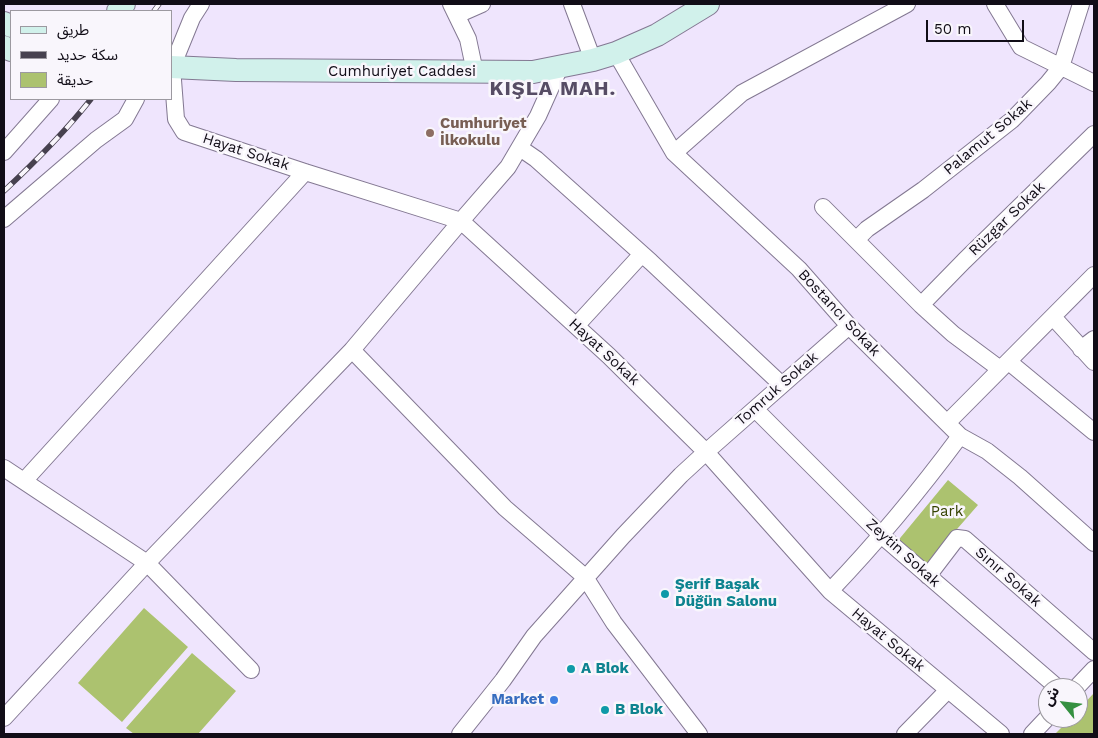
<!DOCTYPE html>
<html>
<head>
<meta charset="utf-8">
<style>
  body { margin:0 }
  #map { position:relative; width:1098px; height:738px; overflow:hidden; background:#efe5fd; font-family:"Work Sans","Noto Sans Arabic",sans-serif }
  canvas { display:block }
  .frame { position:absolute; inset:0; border:5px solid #110d17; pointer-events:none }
  .legend { position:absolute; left:10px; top:10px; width:162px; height:90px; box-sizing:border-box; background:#f9f6fc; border:1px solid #9c99a0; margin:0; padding:6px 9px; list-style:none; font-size:15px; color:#110d17 }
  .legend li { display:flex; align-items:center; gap:10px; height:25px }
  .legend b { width:25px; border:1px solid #9c99a0 }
  .north { position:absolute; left:1038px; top:678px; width:50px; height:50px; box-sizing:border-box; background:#f9f6fc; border:1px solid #9c99a0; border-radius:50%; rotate:299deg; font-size:14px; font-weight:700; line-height:20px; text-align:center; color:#110d17 }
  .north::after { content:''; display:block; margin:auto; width:18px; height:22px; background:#359041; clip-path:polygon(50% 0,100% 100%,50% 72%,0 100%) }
  .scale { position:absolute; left:926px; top:20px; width:98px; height:22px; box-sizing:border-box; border:2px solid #110d17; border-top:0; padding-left:6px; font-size:15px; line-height:18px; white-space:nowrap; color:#110d17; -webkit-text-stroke:4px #f9f6fc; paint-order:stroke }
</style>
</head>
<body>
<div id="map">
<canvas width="1098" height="738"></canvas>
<div class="frame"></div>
<ul class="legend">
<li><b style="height:6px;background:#d1f1eb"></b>طريق</li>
<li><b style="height:6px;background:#47414f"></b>سكة حديد</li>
<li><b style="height:14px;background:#acc26f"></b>حديقة</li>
</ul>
<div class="north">ش</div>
<div class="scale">50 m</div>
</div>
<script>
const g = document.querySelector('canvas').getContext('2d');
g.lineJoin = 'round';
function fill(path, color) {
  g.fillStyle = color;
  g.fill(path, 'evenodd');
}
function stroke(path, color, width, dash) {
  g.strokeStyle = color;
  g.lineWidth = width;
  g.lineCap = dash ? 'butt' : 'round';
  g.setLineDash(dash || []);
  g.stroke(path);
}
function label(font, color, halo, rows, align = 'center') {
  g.font = font + ' "Work Sans",sans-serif';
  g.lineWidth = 5;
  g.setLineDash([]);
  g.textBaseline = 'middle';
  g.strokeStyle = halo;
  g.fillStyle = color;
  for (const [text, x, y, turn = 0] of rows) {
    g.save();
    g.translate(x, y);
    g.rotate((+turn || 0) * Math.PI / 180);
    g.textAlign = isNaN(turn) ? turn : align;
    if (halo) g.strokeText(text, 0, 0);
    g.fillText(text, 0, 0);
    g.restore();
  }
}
fill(new Path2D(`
  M 948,480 L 978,505 L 924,567 L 896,543 Z
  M 144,608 L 188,647 L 122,722 L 78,683 Z
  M 192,653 L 236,691 L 198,734 L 134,734 L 126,728 Z
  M 1094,693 L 1094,734 L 1055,734 L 1071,718 L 1078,718 L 1078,710 Z`), '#acc26f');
const street = new Path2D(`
  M 201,4 L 192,18 L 172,67 L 176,119 L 184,132 L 305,172 L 461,221 L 609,356 L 706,452 L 830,591 L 1001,734
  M 451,4 L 468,39 L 475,72
  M 572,4 L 593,60
  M 995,4 L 1021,47 L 1094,83
  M 457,15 L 482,4
  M 616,53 L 674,153 L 799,269 L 849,326 L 960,436 L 987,451 L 1020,477 L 1094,543
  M 520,148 L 536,159 L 651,262 L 782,385
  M 4,152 L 51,99
  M 674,153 L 742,93 L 907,4
  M 823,207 L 921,305 L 953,334 L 1000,369
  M 4,219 L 96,140 L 125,119 L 136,99
  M 856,240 L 867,229 L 923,190 L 1012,120 L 1048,83 L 1061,67 L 1081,4
  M 921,305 L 964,261 L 1094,134
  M 1053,317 L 1094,362
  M 576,326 L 642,254
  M 1081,349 L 1094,339
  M 352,350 L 505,508 L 585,577 L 614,623 L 699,734
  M 1009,362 L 1094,432
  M 755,409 L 881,535 L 1058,688
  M 947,423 L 1094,275
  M 4,468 L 147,563 L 251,670
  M 24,481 L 305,172
  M 928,576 L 957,538 L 965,539 L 1094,652
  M 830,591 C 877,542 920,490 960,436
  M 1076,688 L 1094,669
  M 4,718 L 147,563 L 352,350 L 461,221 L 508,167 L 538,116 L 560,67
  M 460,734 L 503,680 L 534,636 L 623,536 L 681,475 L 706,452 L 849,326
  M 905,734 L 948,690
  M 1032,734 L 1048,717`);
const secondary = new Path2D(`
  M 118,11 L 124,4
  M 4,23 L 11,26
  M 4,47 L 11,50
  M 171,67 L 236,70 L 533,72 L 593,60 L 616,53 L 657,35 L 708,4`);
stroke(street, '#837892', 18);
stroke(secondary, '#837892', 24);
stroke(street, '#fff', 16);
stroke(secondary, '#d1f1eb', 22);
const rail = new Path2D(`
  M 154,11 L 159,4
  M 4,191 C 35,162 65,132 91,99`);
stroke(rail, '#47414f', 5.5);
stroke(rail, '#f9f6fc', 4, [11]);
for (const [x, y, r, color] of [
  [430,133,5,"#8d6e63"],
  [665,594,5,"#0f9aa8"],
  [571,669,5,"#0f9aa8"],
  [554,700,5,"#3f7fe0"],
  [605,710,5,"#0f9aa8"]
]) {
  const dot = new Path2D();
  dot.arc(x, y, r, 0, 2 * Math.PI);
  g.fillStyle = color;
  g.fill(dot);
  stroke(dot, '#f9f6fc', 2);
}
label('15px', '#110d17', '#f9f6fc', [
  ["Cumhuriyet Caddesi",402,72],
  ["Palamut Sokak",988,137,-40],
  ["Hayat Sokak",246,152,18],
  ["Rüzgar Sokak",1007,219,-44],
  ["Bostancı Sokak",839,313,47],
  ["Hayat Sokak",604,352,43],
  ["Tomruk Sokak",777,389,-41],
  ["Zeytin Sokak",903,553,42],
  ["Sınır Sokak",1008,577,41],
  ["Hayat Sokak",888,640,40]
]);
label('bold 15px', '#785e54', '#f9f6fc', [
  ["Cumhuriyet",440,124],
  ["İlkokulu",440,141]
], 'left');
label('15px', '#354200', '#f9f6fc', [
  ["Park",947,512]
]);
label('bold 15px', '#0d838f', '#f9f6fc', [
  ["Şerif Başak",675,585],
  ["Düğün Salonu",675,602],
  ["A Blok",581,669],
  ["B Blok",615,710]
], 'left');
label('bold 15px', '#366cbe', '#f9f6fc', [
  ["Market",544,700]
], 'right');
g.letterSpacing = '1px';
label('bold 20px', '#564c64', '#f9f6fc', [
  ["KIŞLA MAH.",553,89]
]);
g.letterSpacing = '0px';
</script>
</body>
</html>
